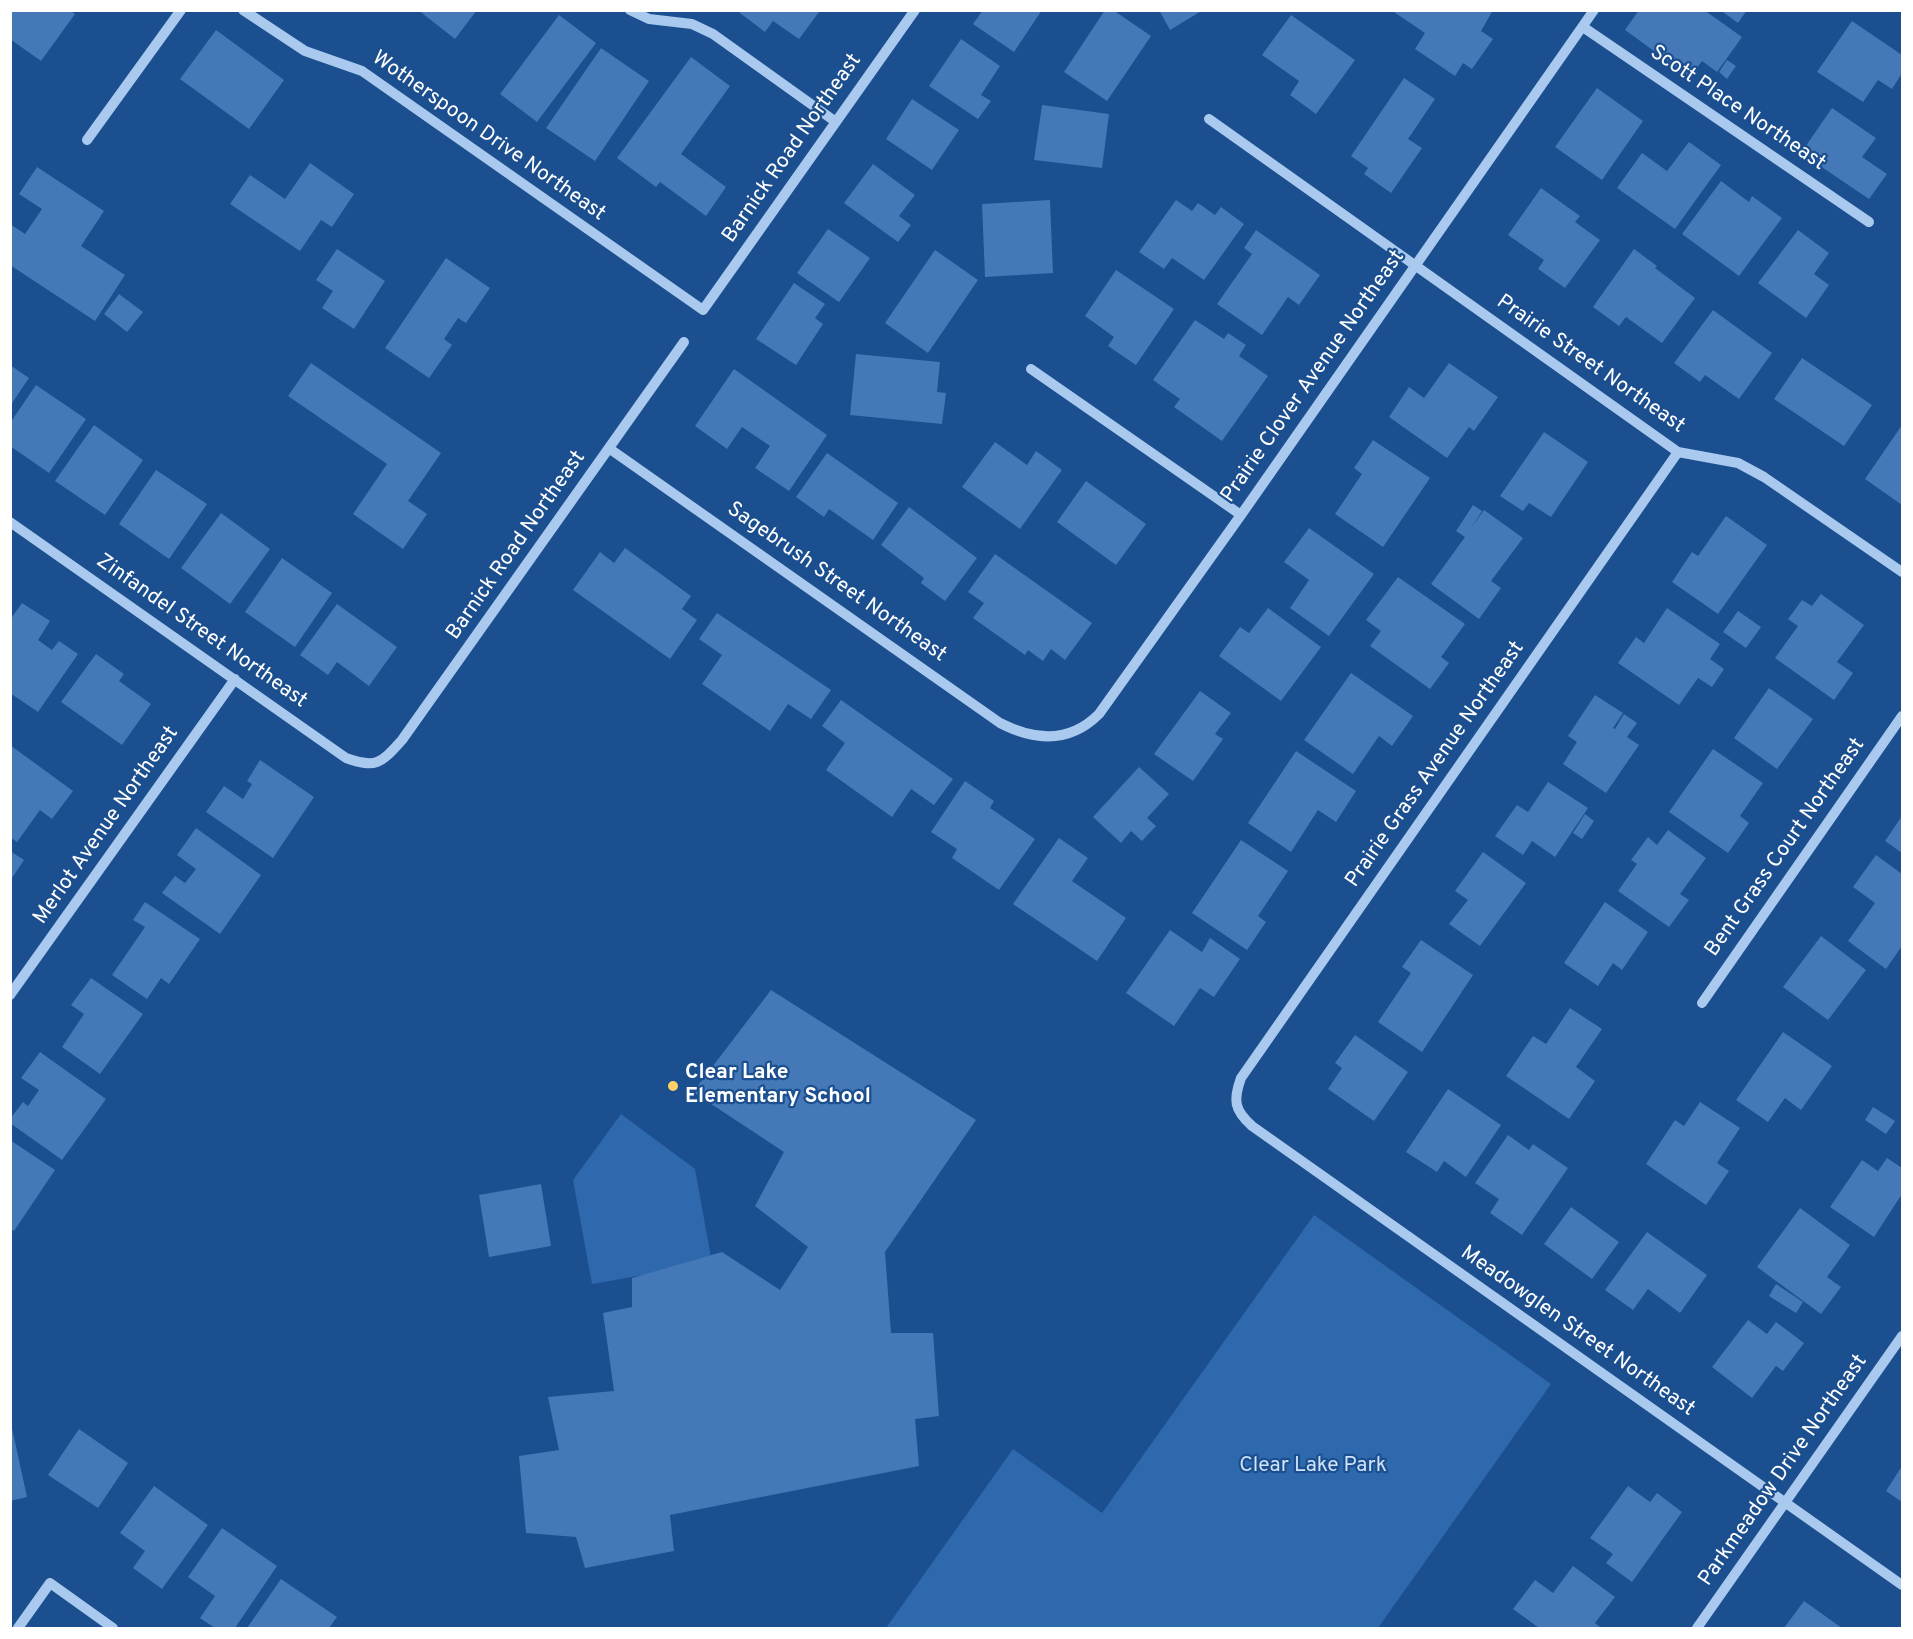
<!DOCTYPE html>
<html>
<head>
<meta charset="utf-8">
<style>
  body { margin:0 }
  #map { position:relative; width:1913px; height:1639px; overflow:hidden; background:#1b4f8f; font-family:Overpass,sans-serif }
  canvas { display:block }
  .frame { position:absolute; inset:0; border:12px solid #fff; pointer-events:none }
</style>
</head>
<body>
<div id="map">
<canvas width="1913" height="1639"></canvas>
<div class="frame"></div>
</div>
<script>
const g = document.querySelector('canvas').getContext('2d');
g.lineJoin = 'round';
function fill(path, color) {
  g.fillStyle = color;
  g.fill(path, 'evenodd');
}
function stroke(path, color, width, dash) {
  g.strokeStyle = color;
  g.lineWidth = width;
  g.lineCap = dash ? 'butt' : 'round';
  g.setLineDash(dash || []);
  g.stroke(path);
}
function label(font, color, halo, rows, align = 'center') {
  g.font = font + ' Overpass,sans-serif';
  g.lineWidth = 4.5;
  g.setLineDash([]);
  g.textBaseline = 'middle';
  g.strokeStyle = halo;
  g.fillStyle = color;
  for (const [text, x, y, turn = 0] of rows) {
    g.save();
    g.translate(x, y);
    g.rotate((+turn || 0) * Math.PI / 180);
    g.textAlign = isNaN(turn) ? turn : align;
    if (halo) g.strokeText(text, 0, 0);
    g.fillText(text, 0, 0);
    g.restore();
  }
}
fill(new Path2D(`
  M 621,1114 L 695,1169 L 712,1263 L 592,1284 L 573,1180 Z
  M 1314,1215 L 1551,1384 L 1378,1628 L 886,1628 L 1013,1449 L 1102,1513 Z`), '#2e69ad');
fill(new Path2D(`
  M 10,10 L 70,10 L 75,14 L 41,61 L 10,39 Z
  M 418,10 L 477,10 L 455,39 Z
  M 736,10 L 817,10 L 819,12 L 799,39 L 773,21 L 765,32 Z
  M 983,10 L 1042,10 L 1014,52 L 973,24 Z
  M 1105,10 L 1113,10 L 1151,36 L 1107,101 L 1064,72 Z
  M 1159,10 L 1203,10 L 1170,30 Z
  M 1391,10 L 1493,10 L 1481,31 L 1493,39 L 1472,69 L 1463,63 L 1455,76 L 1415,49 L 1425,33 Z
  M 1639,10 L 1658,12 L 1659,10 L 1704,10 L 1742,37 L 1717,72 L 1702,61 L 1690,77 L 1625,30 Z
  M 1720,10 L 1747,10 L 1738,23 Z
  M 559,15 L 596,43 L 537,122 L 500,94 Z
  M 1291,15 L 1355,60 L 1316,114 L 1290,95 L 1299,81 L 1262,55 Z
  M 1852,21 L 1902,55 L 1902,73 L 1892,89 L 1878,80 L 1863,102 L 1817,72 Z
  M 216,30 L 284,80 L 249,129 L 180,79 Z
  M 961,39 L 1000,66 L 981,95 L 991,101 L 978,119 L 929,86 Z
  M 601,48 L 649,81 L 595,161 L 546,128 Z
  M 691,57 L 730,86 L 681,154 L 726,187 L 706,216 L 660,182 L 656,187 L 617,158 Z
  M 1727,60 L 1736,66 L 1727,79 L 1719,72 Z
  M 1404,78 L 1435,99 L 1408,139 L 1422,148 L 1391,193 L 1364,174 L 1368,168 L 1351,156 Z
  M 1597,88 L 1643,121 L 1602,180 L 1555,147 Z
  M 912,99 L 959,130 L 932,170 L 886,139 Z
  M 1042,105 L 1109,114 L 1102,168 L 1034,160 Z
  M 1832,108 L 1876,138 L 1862,157 L 1887,174 L 1869,199 L 1801,153 Z
  M 1689,142 L 1721,165 L 1675,229 L 1617,188 L 1642,153 L 1667,171 Z
  M 310,163 L 354,194 L 332,227 L 321,220 L 300,251 L 230,204 L 250,175 L 285,199 Z
  M 873,164 L 915,195 L 899,216 L 911,225 L 898,242 L 844,203 Z
  M 37,167 L 104,211 L 81,246 L 125,275 L 95,321 L 10,265 L 10,224 L 25,234 L 42,209 L 19,194 Z
  M 1721,181 L 1749,202 L 1752,196 L 1782,218 L 1739,276 L 1682,234 Z
  M 1541,188 L 1580,216 L 1575,222 L 1600,240 L 1565,288 L 1538,269 L 1544,260 L 1508,235 Z
  M 1050,200 L 1053,273 L 985,277 L 982,204 Z
  M 1176,200 L 1192,211 L 1198,203 L 1215,215 L 1221,207 L 1244,224 L 1204,280 L 1172,258 L 1164,269 L 1139,252 Z
  M 828,229 L 870,258 L 839,302 L 797,273 Z
  M 1256,230 L 1320,275 L 1299,305 L 1288,297 L 1262,335 L 1217,304 L 1252,254 L 1244,248 Z
  M 1798,230 L 1829,253 L 1814,274 L 1829,285 L 1806,318 L 1758,283 Z
  M 337,249 L 385,281 L 354,329 L 322,308 L 333,291 L 316,280 Z
  M 1634,249 L 1657,266 L 1655,268 L 1695,298 L 1662,343 L 1626,317 L 1619,326 L 1593,307 Z
  M 935,250 L 978,280 L 928,353 L 885,323 Z
  M 446,258 L 490,288 L 466,323 L 458,318 L 444,339 L 452,345 L 429,378 L 385,348 Z
  M 1116,270 L 1174,309 L 1136,365 L 1108,346 L 1114,337 L 1085,316 Z
  M 794,283 L 825,304 L 815,318 L 823,324 L 796,365 L 756,339 Z
  M 119,294 L 143,312 L 127,332 L 104,314 Z
  M 1713,310 L 1772,353 L 1739,399 L 1705,375 L 1700,382 L 1674,363 Z
  M 1195,320 L 1224,339 L 1228,333 L 1246,345 L 1239,356 L 1268,376 L 1222,441 L 1174,407 L 1180,399 L 1153,380 Z
  M 856,354 L 940,362 L 937,392 L 946,393 L 942,424 L 850,415 Z
  M 1802,358 L 1872,405 L 1844,446 L 1774,399 Z
  M 311,363 L 441,453 L 408,501 L 427,514 L 403,549 L 353,514 L 387,464 L 288,396 Z
  M 1449,363 L 1498,397 L 1474,431 L 1469,427 L 1447,458 L 1389,417 L 1409,387 L 1424,398 Z
  M 10,365 L 29,378 L 10,406 Z
  M 734,369 L 827,435 L 789,491 L 755,468 L 770,446 L 742,427 L 727,449 L 695,426 Z
  M 36,385 L 86,419 L 49,473 L 10,446 L 10,423 Z
  M 94,425 L 143,460 L 105,515 L 55,481 Z
  M 1902,425 L 1902,505 L 1865,479 Z
  M 1544,432 L 1588,462 L 1551,517 L 1529,503 L 1523,511 L 1500,496 Z
  M 1373,440 L 1430,478 L 1383,547 L 1335,514 L 1362,474 L 1354,468 Z
  M 995,442 L 1027,465 L 1036,451 L 1062,470 L 1020,529 L 962,487 Z
  M 827,453 L 898,503 L 873,540 L 829,509 L 824,517 L 796,497 Z
  M 156,470 L 207,504 L 169,559 L 119,524 Z
  M 1086,481 L 1146,524 L 1116,565 L 1057,522 Z
  M 1473,505 L 1482,511 L 1471,528 L 1484,510 L 1523,538 L 1491,581 L 1501,588 L 1479,619 L 1431,584 L 1465,537 L 1456,531 Z
  M 909,507 L 977,558 L 945,601 L 921,583 L 924,578 L 881,545 Z
  M 221,513 L 270,549 L 230,604 L 181,568 Z
  M 1726,516 L 1767,545 L 1718,614 L 1672,582 L 1692,552 L 1698,556 Z
  M 1309,528 L 1374,574 L 1329,636 L 1290,608 L 1309,580 L 1284,562 Z
  M 625,548 L 691,596 L 682,609 L 697,620 L 670,659 L 573,590 L 600,552 L 614,563 Z
  M 995,554 L 1092,623 L 1065,660 L 1051,649 L 1043,661 L 1028,650 L 1025,655 L 973,618 L 984,603 L 968,592 Z
  M 282,558 L 332,593 L 295,647 L 245,612 Z
  M 1398,577 L 1465,624 L 1441,657 L 1449,663 L 1430,689 L 1370,646 L 1381,631 L 1366,620 Z
  M 1821,594 L 1864,625 L 1837,662 L 1853,673 L 1834,700 L 1775,658 L 1798,626 L 1788,619 L 1802,600 L 1812,606 Z
  M 22,603 L 50,621 L 38,640 L 52,650 L 59,641 L 78,654 L 38,712 L 10,693 L 10,620 Z
  M 337,604 L 397,647 L 369,686 L 337,662 L 328,675 L 300,655 Z
  M 1268,608 L 1321,647 L 1281,701 L 1219,656 L 1240,627 L 1249,633 Z
  M 1667,608 L 1720,644 L 1710,659 L 1724,669 L 1712,687 L 1698,678 L 1679,705 L 1618,663 L 1636,637 L 1644,643 Z
  M 1738,611 L 1761,627 L 1746,648 L 1723,632 Z
  M 717,613 L 831,690 L 811,719 L 788,704 L 770,731 L 702,684 L 722,655 L 699,639 Z
  M 96,654 L 124,674 L 119,681 L 151,704 L 122,745 L 61,702 Z
  M 1351,673 L 1413,716 L 1392,746 L 1379,736 L 1353,774 L 1304,740 Z
  M 1769,688 L 1813,719 L 1777,769 L 1734,738 Z
  M 1200,691 L 1231,713 L 1215,734 L 1223,739 L 1193,781 L 1154,754 Z
  M 1595,695 L 1623,713 L 1613,728 L 1615,729 L 1624,714 L 1637,723 L 1627,737 L 1639,745 L 1606,793 L 1563,764 L 1577,742 L 1568,736 Z
  M 841,700 L 953,779 L 934,805 L 911,789 L 892,817 L 826,770 L 845,743 L 822,726 Z
  M 10,745 L 73,791 L 52,819 L 40,810 L 17,842 L 10,837 Z
  M 1713,749 L 1763,783 L 1740,816 L 1749,823 L 1728,853 L 1669,812 Z
  M 1296,751 L 1356,791 L 1336,822 L 1318,810 L 1291,852 L 1248,823 Z
  M 260,760 L 314,797 L 273,858 L 206,812 L 224,786 L 243,799 L 252,784 L 247,781 Z
  M 1139,767 L 1169,794 L 1147,818 L 1156,826 L 1142,841 L 1131,831 L 1121,843 L 1093,817 Z
  M 965,781 L 994,801 L 990,808 L 1035,839 L 999,890 L 952,858 L 957,849 L 931,832 Z
  M 1548,782 L 1588,808 L 1555,857 L 1532,841 L 1523,855 L 1495,836 L 1517,805 L 1528,812 Z
  M 1585,814 L 1594,821 L 1582,839 L 1573,833 Z
  M 1902,816 L 1902,853 L 1885,841 Z
  M 196,828 L 261,875 L 220,934 L 162,893 L 175,876 L 185,883 L 196,869 L 177,855 Z
  M 1668,830 L 1706,858 L 1680,894 L 1689,900 L 1669,927 L 1618,891 L 1637,864 L 1631,860 L 1648,837 L 1657,845 Z
  M 1059,838 L 1088,858 L 1072,881 L 1126,918 L 1097,961 L 1013,904 Z
  M 1241,840 L 1288,871 L 1258,916 L 1266,922 L 1247,950 L 1192,913 Z
  M 10,851 L 24,860 L 10,881 Z
  M 1483,852 L 1526,883 L 1480,946 L 1449,924 L 1468,900 L 1455,891 Z
  M 1876,855 L 1902,874 L 1902,946 L 1886,969 L 1848,941 L 1875,903 L 1853,887 Z
  M 145,902 L 200,939 L 169,984 L 161,978 L 147,999 L 112,975 L 145,927 L 133,920 Z
  M 1605,902 L 1648,932 L 1622,970 L 1613,963 L 1598,986 L 1564,963 Z
  M 1170,930 L 1202,952 L 1210,938 L 1240,959 L 1214,997 L 1200,988 L 1174,1026 L 1126,993 Z
  M 1821,936 L 1866,970 L 1828,1020 L 1783,987 Z
  M 1421,940 L 1473,975 L 1422,1052 L 1378,1022 L 1411,973 L 1402,967 Z
  M 91,978 L 143,1014 L 100,1074 L 62,1047 L 84,1014 L 71,1005 Z
  M 771,990 L 976,1120 L 885,1252 L 891,1333 L 933,1333 L 939,1416 L 915,1419 L 919,1466 L 670,1515 L 674,1551 L 585,1568 L 576,1537 L 526,1533 L 519,1456 L 559,1450 L 548,1397 L 614,1391 L 603,1313 L 632,1307 L 632,1278 L 722,1252 L 780,1290 L 808,1247 L 755,1206 L 784,1152 L 693,1092 Z
  M 1570,1008 L 1602,1029 L 1576,1067 L 1595,1081 L 1569,1119 L 1506,1076 L 1533,1036 L 1546,1044 Z
  M 1783,1032 L 1832,1066 L 1801,1110 L 1785,1098 L 1768,1122 L 1736,1100 Z
  M 1355,1035 L 1408,1072 L 1374,1121 L 1328,1089 L 1342,1068 L 1335,1063 Z
  M 40,1052 L 106,1099 L 62,1160 L 10,1123 L 10,1119 L 23,1102 L 28,1106 L 39,1090 L 21,1078 Z
  M 1448,1089 L 1501,1125 L 1466,1177 L 1444,1161 L 1437,1172 L 1406,1152 Z
  M 1700,1102 L 1740,1128 L 1717,1163 L 1729,1171 L 1706,1205 L 1646,1164 L 1675,1120 L 1684,1126 Z
  M 1873,1107 L 1895,1121 L 1886,1134 L 1865,1120 Z
  M 1508,1135 L 1529,1150 L 1533,1144 L 1568,1168 L 1522,1235 L 1490,1213 L 1499,1199 L 1475,1183 Z
  M 10,1140 L 55,1170 L 14,1231 L 10,1228 Z
  M 1887,1158 L 1902,1168 L 1902,1194 L 1874,1237 L 1830,1207 L 1862,1160 L 1878,1171 Z
  M 541,1184 L 551,1246 L 489,1257 L 479,1195 Z
  M 1571,1207 L 1619,1242 L 1592,1279 L 1544,1244 Z
  M 1800,1208 L 1850,1245 L 1827,1277 L 1841,1287 L 1821,1314 L 1757,1267 Z
  M 1647,1232 L 1707,1275 L 1680,1313 L 1648,1289 L 1633,1310 L 1605,1290 Z
  M 1776,1284 L 1803,1302 L 1796,1313 L 1769,1296 Z
  M 1748,1320 L 1767,1334 L 1776,1322 L 1804,1343 L 1783,1371 L 1776,1366 L 1752,1398 L 1712,1367 Z
  M 10,1419 L 27,1497 L 10,1501 Z
  M 79,1429 L 128,1463 L 98,1508 L 48,1475 Z
  M 1902,1466 L 1902,1502 L 1886,1491 Z
  M 154,1486 L 208,1525 L 162,1589 L 133,1568 L 145,1551 L 120,1533 Z
  M 1628,1486 L 1650,1502 L 1657,1493 L 1682,1512 L 1632,1582 L 1606,1563 L 1613,1554 L 1590,1538 Z
  M 222,1528 L 277,1566 L 235,1628 L 215,1628 L 200,1618 L 215,1596 L 188,1577 Z
  M 1573,1566 L 1615,1597 L 1595,1623 L 1601,1628 L 1539,1628 L 1513,1609 L 1535,1580 L 1553,1593 Z
  M 281,1579 L 337,1617 L 329,1628 L 247,1628 Z
  M 1804,1601 L 1842,1628 L 1784,1628 Z`), '#4478b7');
stroke(new Path2D(`
  M 243,10 L 305,51 L 362,71 L 703,310 L 915,10
  M 630,10 L 649,19 L 692,24 L 713,34 L 836,122
  M 1583,27 L 1869,222
  M 1209,119 L 1678,452 L 1738,463 L 1764,477 L 1902,572
  M 87,140 L 181,10
  M 1031,369 L 1241,515
  M 610,449 L 1000,723 C 1035,741 1070,743 1099,714 L 1241,515 L 1594,10
  M 1678,452 L 1241,1078 C 1233,1100 1234,1110 1252,1126 L 1902,1585
  M 10,522 L 346,758 C 377,769 381,763 402,740 L 684,342
  M 10,995 L 235,679
  M 1702,1003 L 1902,716
  M 18,1628 L 50,1583 L 113,1628
  M 1697,1628 L 1902,1336`), '#a9c9ee', 10);
for (const [x, y, r, color] of [
  [673,1086,6,"#ffd166"]
]) {
  const dot = new Path2D();
  dot.arc(x, y, r, 0, 2 * Math.PI);
  g.fillStyle = color;
  g.fill(dot);
  stroke(dot, '#1b4f8f', 2);
}
label('21px', '#fff', '#1b4f8f', [
  ["Scott Place Northeast",1737,109,34],
  ["Wotherspoon Drive Northeast",488,137,35],
  ["Barnick Road Northeast",793,149,-55],
  ["Prairie Street Northeast",1590,365,35],
  ["Prairie Clover Avenue Northeast",1314,377,-55],
  ["Barnick Road Northeast",517,546,-55],
  ["Sagebrush Street Northeast",836,583,35],
  ["Zinfandel Street Northeast",201,632,35],
  ["Prairie Grass Avenue Northeast",1436,765,-55],
  ["Merlot Avenue Northeast",107,826,-55],
  ["Bent Grass Court Northeast",1786,848,-55],
  ["Meadowglen Street Northeast",1577,1332,35],
  ["Parkmeadow Drive Northeast",1784,1471,-55]
]);
label('bold 21px', '#fff', '#1b4f8f', [
  ["Clear Lake",685,1074],
  ["Elementary School",685,1098]
], 'left');
label('21px', '#cfe3fa', '#1b4f8f', [
  ["Clear Lake Park",1313,1467]
]);
</script>
</body>
</html>
